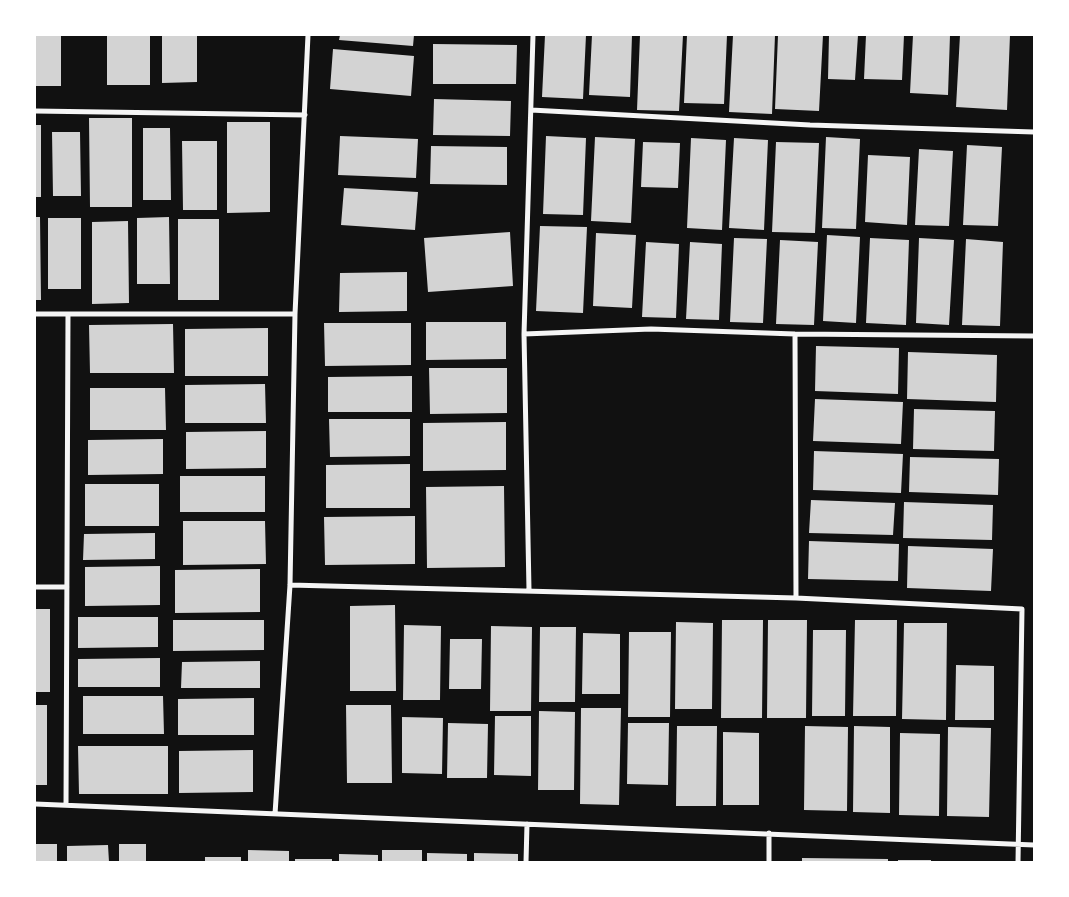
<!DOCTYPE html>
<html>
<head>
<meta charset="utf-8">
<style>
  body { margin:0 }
  #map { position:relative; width:1069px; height:897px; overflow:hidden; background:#111; font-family:"Varela Round",sans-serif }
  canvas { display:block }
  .frame { position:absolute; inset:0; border:36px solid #fff; pointer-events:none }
</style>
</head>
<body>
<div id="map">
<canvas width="1069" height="897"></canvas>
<div class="frame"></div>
</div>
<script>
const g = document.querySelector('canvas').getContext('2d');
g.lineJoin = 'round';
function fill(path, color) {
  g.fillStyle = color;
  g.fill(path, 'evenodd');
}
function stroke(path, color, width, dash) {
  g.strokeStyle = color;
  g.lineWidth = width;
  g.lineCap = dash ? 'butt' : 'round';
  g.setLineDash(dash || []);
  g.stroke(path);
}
fill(new Path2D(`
  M 35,35 L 61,35 L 61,86 L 35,86 Z
  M 107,35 L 150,35 L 150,85 L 107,85 Z
  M 162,35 L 197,35 L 197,82 L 162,83 Z
  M 340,35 L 414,35 L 413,46 L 339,40 Z
  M 545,35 L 586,35 L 583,99 L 542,97 Z
  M 592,35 L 632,35 L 630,97 L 589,95 Z
  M 640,35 L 683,35 L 679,111 L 637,110 Z
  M 687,35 L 727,35 L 724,104 L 684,103 Z
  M 733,35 L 775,35 L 772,114 L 729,112 Z
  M 778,35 L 823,35 L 819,111 L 775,109 Z
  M 829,35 L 858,35 L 855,80 L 828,79 Z
  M 866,35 L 904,35 L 902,80 L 864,79 Z
  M 913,35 L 950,35 L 948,95 L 910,93 Z
  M 960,35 L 1010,35 L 1007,110 L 956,107 Z
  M 433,44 L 517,45 L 516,84 L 433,84 Z
  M 333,49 L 414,56 L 411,96 L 330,89 Z
  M 434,99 L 511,101 L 510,136 L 433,135 Z
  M 89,118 L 132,118 L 132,207 L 90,207 Z
  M 227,122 L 270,122 L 270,212 L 227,213 Z
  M 35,125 L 41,125 L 41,197 L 35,197 Z
  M 143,128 L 170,128 L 171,200 L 143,200 Z
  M 52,132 L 80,132 L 81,196 L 53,196 Z
  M 340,136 L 418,139 L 416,178 L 338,175 Z
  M 546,136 L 586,138 L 583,215 L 543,214 Z
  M 595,137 L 635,139 L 631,223 L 591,221 Z
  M 826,137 L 860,139 L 856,229 L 822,228 Z
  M 691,138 L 726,140 L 722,230 L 687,228 Z
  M 734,138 L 768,140 L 764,230 L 729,228 Z
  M 182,141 L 217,141 L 217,210 L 183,210 Z
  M 643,142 L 680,143 L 678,188 L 641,187 Z
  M 776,142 L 819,143 L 815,233 L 772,232 Z
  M 967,145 L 1002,147 L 998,226 L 963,225 Z
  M 431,146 L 507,147 L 507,185 L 430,184 Z
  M 919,149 L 953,151 L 949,226 L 915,225 Z
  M 868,155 L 910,157 L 907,225 L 865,222 Z
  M 344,188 L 418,192 L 415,230 L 341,225 Z
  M 35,217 L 40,217 L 41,300 L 35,300 Z
  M 169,217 L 170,284 L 137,284 L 137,218 Z
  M 48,218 L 81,218 L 81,289 L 48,289 Z
  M 178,219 L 219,219 L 219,300 L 178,300 Z
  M 128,221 L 129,303 L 92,304 L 92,222 Z
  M 540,226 L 587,227 L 583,313 L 536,311 Z
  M 510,232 L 513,286 L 428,292 L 424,238 Z
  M 596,233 L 636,235 L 632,308 L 593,306 Z
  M 827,235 L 860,237 L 856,323 L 823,321 Z
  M 734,238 L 767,239 L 763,323 L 730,322 Z
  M 870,238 L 909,240 L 906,325 L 866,323 Z
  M 919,238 L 954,240 L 949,325 L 916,323 Z
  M 966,239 L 1003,242 L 1000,326 L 962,325 Z
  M 780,240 L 818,242 L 814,325 L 776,324 Z
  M 646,242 L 679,244 L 676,318 L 642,317 Z
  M 690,242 L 722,244 L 719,320 L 686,319 Z
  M 407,272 L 407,311 L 339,312 L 340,273 Z
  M 426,322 L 506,322 L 506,359 L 426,360 Z
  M 324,323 L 411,323 L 411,365 L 325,366 Z
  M 173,324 L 174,373 L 90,373 L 89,325 Z
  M 268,328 L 268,376 L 185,376 L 185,329 Z
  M 816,346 L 899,348 L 898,394 L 815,391 Z
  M 908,352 L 997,355 L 996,402 L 907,399 Z
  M 429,368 L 507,368 L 507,413 L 430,414 Z
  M 412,376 L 412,412 L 328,412 L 328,377 Z
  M 265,384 L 266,423 L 185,423 L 185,385 Z
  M 90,388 L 165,388 L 166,430 L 90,430 Z
  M 815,399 L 903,402 L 901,444 L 813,441 Z
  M 914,409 L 995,411 L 994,451 L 913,449 Z
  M 329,419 L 410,419 L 410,456 L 330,457 Z
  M 506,422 L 506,470 L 423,471 L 423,423 Z
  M 266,431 L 266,468 L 186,469 L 186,432 Z
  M 163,439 L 163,474 L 88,475 L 88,440 Z
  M 814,451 L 903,454 L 901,493 L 813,490 Z
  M 910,457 L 999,459 L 998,495 L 909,492 Z
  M 410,464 L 410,508 L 326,508 L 326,465 Z
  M 180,476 L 265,476 L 265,512 L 180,512 Z
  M 85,484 L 159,484 L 159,526 L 85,526 Z
  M 504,486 L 505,567 L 427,568 L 426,487 Z
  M 811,500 L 895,503 L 893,535 L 809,533 Z
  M 904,502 L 993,505 L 992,540 L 903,538 Z
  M 415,516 L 415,564 L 325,565 L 324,517 Z
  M 183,521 L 265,521 L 266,564 L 183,565 Z
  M 155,533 L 155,559 L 83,560 L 84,534 Z
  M 809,541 L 899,544 L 898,581 L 808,579 Z
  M 908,546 L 993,549 L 991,591 L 907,588 Z
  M 160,566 L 160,605 L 85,606 L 85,567 Z
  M 260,569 L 260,612 L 175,613 L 175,570 Z
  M 395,605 L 396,691 L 350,691 L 350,606 Z
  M 35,609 L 50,609 L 50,692 L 35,692 Z
  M 78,617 L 158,617 L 158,647 L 78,648 Z
  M 173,620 L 264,620 L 264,650 L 173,651 Z
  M 722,620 L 763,620 L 762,718 L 721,718 Z
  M 768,620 L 807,620 L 806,718 L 767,718 Z
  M 855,620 L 897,620 L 896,716 L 853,716 Z
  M 676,622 L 713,623 L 712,709 L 675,709 Z
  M 904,623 L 947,623 L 946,720 L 902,719 Z
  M 404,625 L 441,626 L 440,700 L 403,700 Z
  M 491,626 L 532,627 L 531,711 L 490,711 Z
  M 540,627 L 576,627 L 575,702 L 539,702 Z
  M 813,630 L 846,630 L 845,716 L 812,716 Z
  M 629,632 L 671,632 L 670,717 L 628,717 Z
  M 583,633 L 620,634 L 620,694 L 582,694 Z
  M 450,639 L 482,639 L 481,689 L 449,689 Z
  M 160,658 L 160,687 L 78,687 L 78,659 Z
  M 260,661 L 260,688 L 181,688 L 182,662 Z
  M 956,665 L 994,666 L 994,720 L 955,720 Z
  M 83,696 L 163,696 L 164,734 L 83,734 Z
  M 254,698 L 254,735 L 178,735 L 178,699 Z
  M 35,705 L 47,705 L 47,785 L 35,785 Z
  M 346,705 L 391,705 L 392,783 L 347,783 Z
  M 581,708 L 621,708 L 619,805 L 580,804 Z
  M 539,711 L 575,712 L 574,790 L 538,790 Z
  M 495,716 L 531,716 L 531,776 L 494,775 Z
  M 402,717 L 443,718 L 442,774 L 402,773 Z
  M 448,723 L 488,724 L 487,778 L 447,778 Z
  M 628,723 L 669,723 L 668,785 L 627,784 Z
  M 677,726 L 717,726 L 716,806 L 676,806 Z
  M 805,726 L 848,727 L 847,811 L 804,810 Z
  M 854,726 L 890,727 L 890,813 L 853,812 Z
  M 948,727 L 991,728 L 989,817 L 947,816 Z
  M 723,732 L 759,733 L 759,805 L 723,805 Z
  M 900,733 L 940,734 L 939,816 L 899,815 Z
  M 78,746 L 168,746 L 168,794 L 79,794 Z
  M 253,750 L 253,792 L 179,793 L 179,751 Z
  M 35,844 L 57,844 L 57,862 L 35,862 Z
  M 119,844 L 146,844 L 146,862 L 119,862 Z
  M 108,845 L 109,862 L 67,862 L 67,846 Z
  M 248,850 L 289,851 L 289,862 L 248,862 Z
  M 382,850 L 422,850 L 422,862 L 382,862 Z
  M 427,853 L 467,854 L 467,862 L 427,862 Z
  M 474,853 L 518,854 L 518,862 L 474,862 Z
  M 339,854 L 378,855 L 378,862 L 339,862 Z
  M 205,857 L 241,857 L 241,862 L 205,862 Z
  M 802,858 L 888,859 L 888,862 L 802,862 Z
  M 295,859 L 332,859 L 332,862 L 295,862 Z
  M 898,860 L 931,860 L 931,862 L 898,862 Z`), '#d3d3d3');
stroke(new Path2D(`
  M 531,110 L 810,125 L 1034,132
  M 35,111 L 305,115
  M 35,314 L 295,314
  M 524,334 L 651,329 L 795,334 L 1034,336
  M 795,334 L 796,598
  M 290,585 L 796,598 L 1022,609 L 1018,862
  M 35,587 L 67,587
  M 529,590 L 524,334 L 533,35
  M 35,804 L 1034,845
  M 66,805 L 68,314
  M 275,814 L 290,585 L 295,314 L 308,35
  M 526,862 L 527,824
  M 769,862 L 769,833`), '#f5f5f5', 5);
</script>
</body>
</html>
